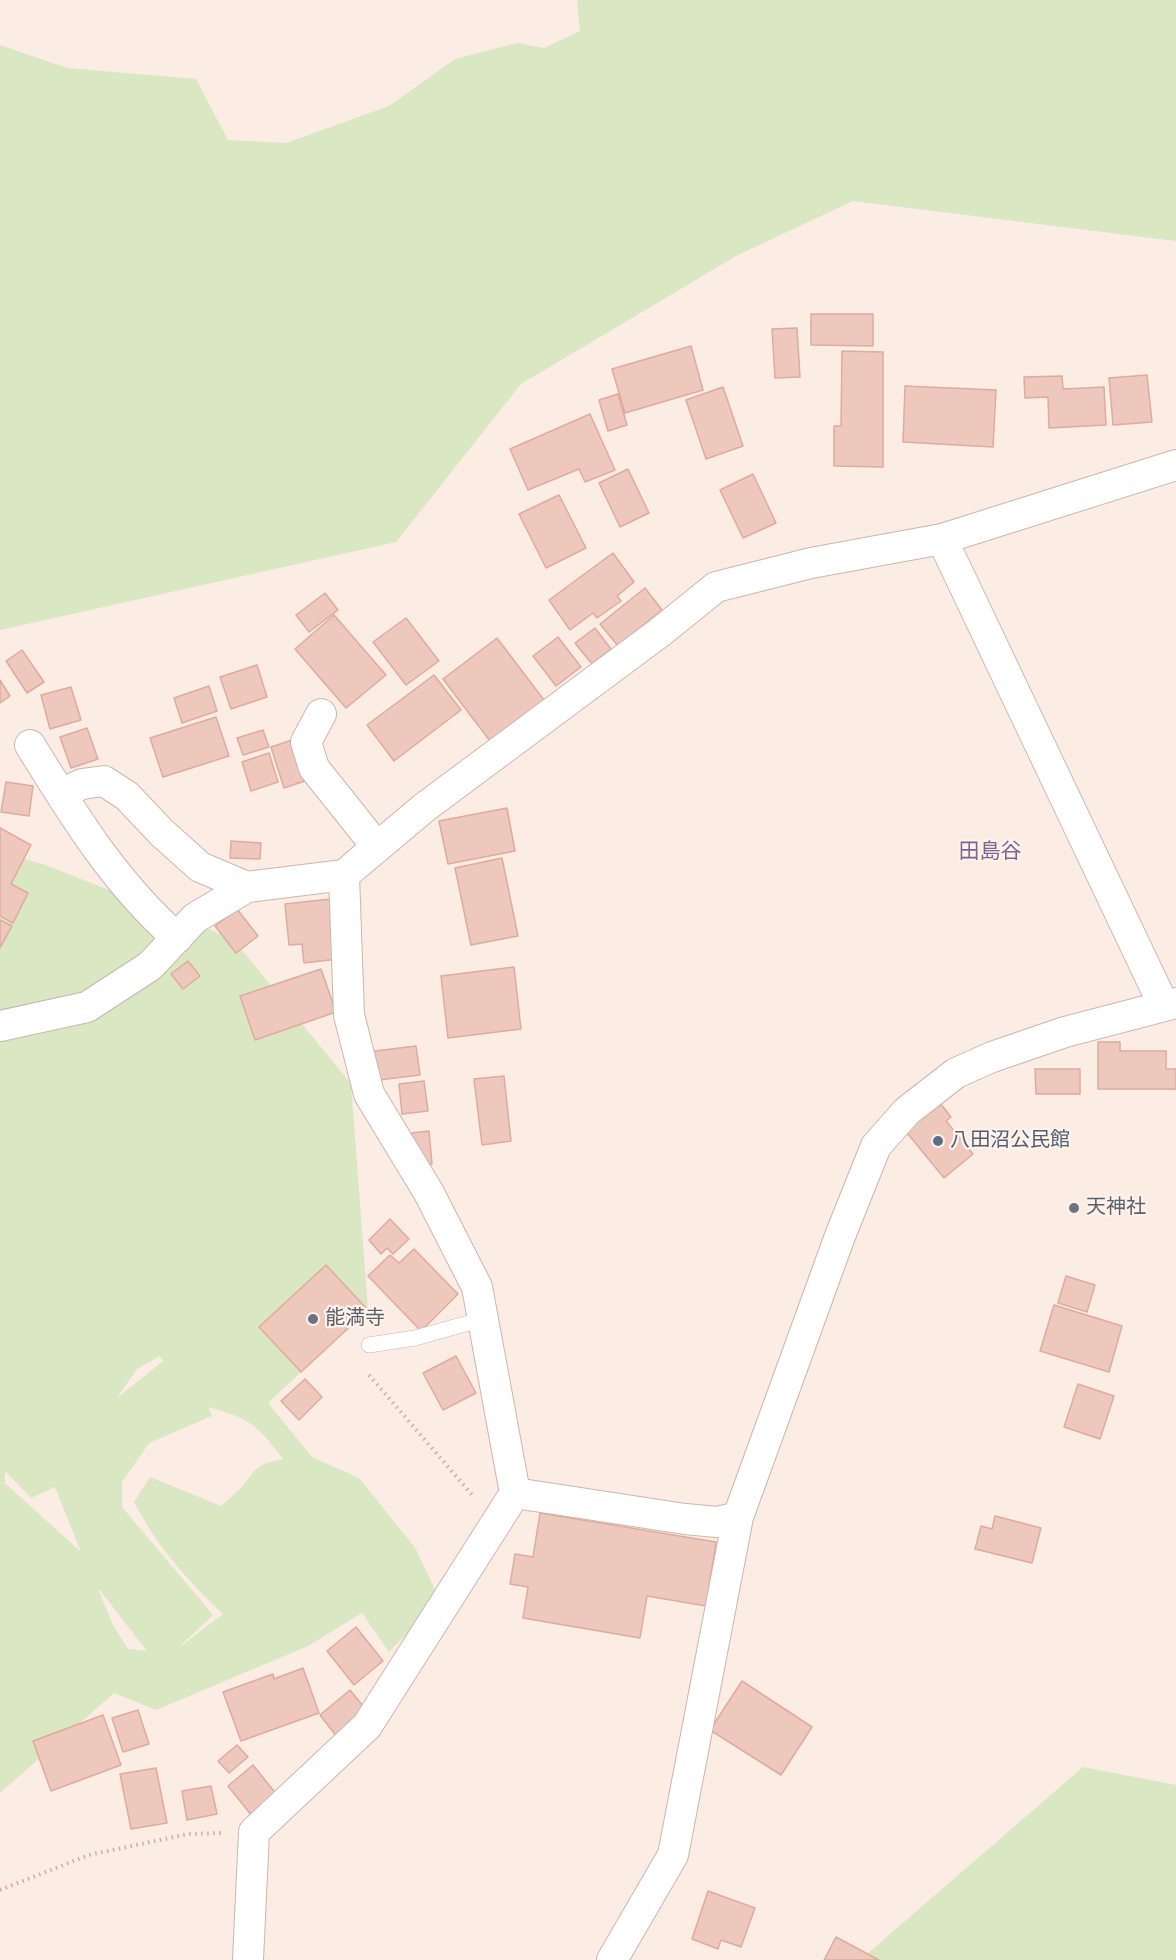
<!DOCTYPE html>
<html>
<head>
<meta charset="utf-8">
<style>
  body { margin:0 }
  canvas { display:block; background:#fbede3 }
</style>
</head>
<body>
<canvas width="1176" height="1960"></canvas>
<script>
const g = document.querySelector('canvas').getContext('2d');
g.lineJoin = 'round';
function fill(path, color) {
  g.fillStyle = color;
  g.fill(path, 'evenodd');
}
function stroke(path, color, width, dash) {
  g.strokeStyle = color;
  g.lineWidth = width;
  g.lineCap = dash ? 'butt' : 'round';
  g.setLineDash(dash || []);
  g.stroke(path);
}
function label(font, color, halo, rows, align = 'center') {
  g.font = font + ' "Space Grotesk","Noto Sans JP",sans-serif';
  g.lineWidth = 4.5;
  g.setLineDash([]);
  g.textBaseline = 'middle';
  g.strokeStyle = halo;
  g.fillStyle = color;
  for (const [text, x, y, turn = 0] of rows) {
    g.save();
    g.translate(x, y);
    g.rotate((+turn || 0) * Math.PI / 180);
    g.textAlign = isNaN(turn) ? turn : align;
    if (halo) g.strokeText(text, 0, 0);
    g.fillText(text, 0, 0);
    g.restore();
  }
}
fill(new Path2D(`
  M 577,0 L 1176,0 L 1176,241 L 853,201 L 736,256 L 521,384 L 396,542 L 0,630 L 0,45 L 67,68 L 196,79 L 228,140 L 286,143 L 389,106 L 455,59 L 517,43 L 544,48 L 580,31 Z
  M 0,852 L 43,864 L 233,939 L 351,1084 L 368,1310 L 325,1265 L 259,1327 L 301,1372 L 268,1403 L 312,1457 L 359,1478 L 416,1549 L 437,1594 L 414,1626 L 389,1652 L 362,1613 L 308,1646 L 156,1710 L 114,1693 L 0,1793 ZM 160,1356 L 163,1361 L 117,1398 L 137,1369 ZM 208,1407 C 249,1418 258,1425 283,1459 L 263,1464 L 254,1471 L 241,1488 L 221,1506 L 150,1477 L 134,1502 C 156,1545 188,1581 223,1614 L 176,1650 L 213,1615 L 122,1507 L 122,1482 L 149,1443 L 212,1416 ZM 5,1471 L 31,1498 L 55,1487 L 81,1552 L 5,1483 ZM 98,1589 L 99,1589 L 147,1651 L 128,1649 L 113,1625 Z
  M 1083,1767 L 1176,1785 L 1176,1960 L 860,1960 Z`), '#d9e7c3');
const building = new Path2D(`
  M 811,314 L 873,314 L 873,346 L 811,345 Z
  M 797,328 L 800,377 L 775,378 L 772,329 Z
  M 691,346 L 703,390 L 625,413 L 612,369 Z
  M 842,351 L 883,352 L 883,467 L 834,466 L 834,426 L 841,426 Z
  M 1147,375 L 1152,422 L 1113,425 L 1109,378 Z
  M 1062,376 L 1063,389 L 1104,387 L 1106,425 L 1049,428 L 1048,397 L 1025,398 L 1024,377 Z
  M 905,386 L 996,390 L 993,447 L 903,442 Z
  M 723,387 L 743,446 L 706,459 L 686,400 Z
  M 618,394 L 627,425 L 608,431 L 599,400 Z
  M 590,414 L 615,470 L 585,482 L 579,469 L 528,490 L 510,449 Z
  M 628,469 L 649,513 L 620,527 L 599,483 Z
  M 753,474 L 776,523 L 743,538 L 720,490 Z
  M 559,495 L 586,548 L 546,568 L 519,514 Z
  M 613,553 L 634,582 L 617,596 L 621,601 L 597,618 L 593,613 L 570,630 L 549,600 Z
  M 645,588 L 662,610 L 618,646 L 600,624 Z
  M 325,593 L 338,610 L 309,632 L 296,615 Z
  M 334,615 L 386,675 L 346,708 L 295,649 Z
  M 406,618 L 439,661 L 406,685 L 373,642 Z
  M 595,628 L 611,649 L 592,664 L 575,643 Z
  M 558,637 L 581,667 L 556,686 L 533,656 Z
  M 497,638 L 544,700 L 490,741 L 443,679 Z
  M 22,650 L 44,682 L 27,693 L 6,661 Z
  M 257,665 L 267,697 L 231,709 L 220,677 Z
  M 434,675 L 461,710 L 394,761 L 367,725 Z
  M 0,680 L 10,696 L 0,703 Z
  M 209,686 L 217,711 L 182,723 L 174,698 Z
  M 71,687 L 81,720 L 50,729 L 41,695 Z
  M 216,717 L 229,756 L 163,777 L 150,738 Z
  M 87,728 L 98,759 L 71,768 L 60,737 Z
  M 263,730 L 269,747 L 243,755 L 237,738 Z
  M 295,739 L 308,780 L 284,788 L 271,747 Z
  M 269,753 L 278,782 L 251,791 L 242,762 Z
  M 6,782 L 33,786 L 29,816 L 1,812 Z
  M 507,808 L 515,851 L 448,864 L 439,821 Z
  M 0,828 L 31,845 L 11,884 L 28,893 L 13,923 L 0,916 Z
  M 231,841 L 261,843 L 260,859 L 230,858 Z
  M 502,858 L 518,936 L 471,945 L 455,868 Z
  M 331,899 L 338,959 L 304,963 L 302,944 L 289,945 L 285,904 Z
  M 237,909 L 258,936 L 236,953 L 215,926 Z
  M 0,920 L 12,926 L 0,948 Z
  M 188,961 L 200,976 L 183,989 L 171,974 Z
  M 514,967 L 521,1029 L 448,1038 L 441,976 Z
  M 321,969 L 336,1012 L 255,1040 L 240,996 Z
  M 1098,1042 L 1120,1042 L 1120,1051 L 1166,1051 L 1166,1069 L 1176,1069 L 1176,1089 L 1098,1089 Z
  M 416,1046 L 420,1075 L 370,1081 L 367,1052 Z
  M 1035,1069 L 1080,1069 L 1080,1094 L 1036,1094 Z
  M 504,1076 L 511,1141 L 482,1145 L 474,1079 Z
  M 424,1081 L 428,1111 L 402,1114 L 399,1084 Z
  M 937,1099 L 951,1117 L 946,1121 L 973,1154 L 944,1178 L 903,1128 Z
  M 429,1131 L 432,1164 L 415,1166 L 412,1133 Z
  M 390,1219 L 409,1239 L 393,1254 L 387,1248 L 381,1254 L 369,1240 Z
  M 414,1249 L 458,1294 L 421,1331 L 368,1276 L 390,1255 L 399,1263 Z
  M 326,1265 L 368,1310 L 301,1372 L 259,1327 Z
  M 1066,1276 L 1095,1285 L 1087,1312 L 1058,1303 Z
  M 1054,1305 L 1122,1326 L 1109,1372 L 1040,1351 Z
  M 456,1356 L 476,1393 L 443,1410 L 423,1373 Z
  M 305,1379 L 322,1397 L 299,1420 L 281,1401 Z
  M 1078,1384 L 1114,1396 L 1100,1439 L 1064,1427 Z
  M 540,1513 L 716,1542 L 706,1606 L 647,1596 L 640,1638 L 523,1618 L 528,1587 L 510,1584 L 515,1554 L 533,1557 Z
  M 995,1516 L 1041,1528 L 1032,1563 L 975,1549 L 981,1526 L 992,1529 Z
  M 356,1627 L 383,1661 L 354,1685 L 327,1651 Z
  M 303,1668 L 319,1713 L 241,1741 L 223,1692 L 273,1674 L 274,1679 Z
  M 742,1681 L 812,1727 L 781,1775 L 710,1730 Z
  M 350,1690 L 368,1712 L 337,1737 L 320,1715 Z
  M 138,1710 L 149,1744 L 123,1752 L 112,1718 Z
  M 103,1715 L 121,1765 L 51,1791 L 33,1741 Z
  M 237,1745 L 248,1757 L 229,1773 L 218,1761 Z
  M 253,1765 L 277,1795 L 252,1816 L 228,1786 Z
  M 156,1768 L 167,1823 L 131,1829 L 120,1774 Z
  M 211,1786 L 217,1814 L 187,1820 L 182,1791 Z
  M 708,1891 L 755,1908 L 741,1947 L 721,1940 L 718,1949 L 692,1939 Z
  M 836,1937 L 879,1960 L 824,1960 Z`);
fill(building, '#eec7bd');
stroke(building, '#e0aa9e', 1.5);
const lane = new Path2D(`
  M 369,1345 L 415,1338 L 483,1319`);
const street = new Path2D(`
  M 942,539 L 1164,1006
  M 321,714 L 306,742 L 314,768 L 377,847
  M 30,745 C 74,816 114,882 177,938
  M 61,794 L 82,784 L 104,781 L 127,796 L 162,833 L 200,867 L 247,887
  M 0,1026 L 87,1007 L 150,966 L 195,918 L 247,887 L 344,875 L 425,807 L 659,633 L 716,587 L 811,563 L 942,539 L 1176,465
  M 515,1493 L 685,1519 L 717,1522 L 738,1517
  M 248,1960 L 254,1832 L 367,1726 L 515,1493 L 477,1287 L 429,1193 L 369,1094 L 349,1015 L 344,875
  M 612,1960 L 673,1855 L 738,1517 L 840,1236 L 876,1146 L 907,1111 L 956,1073 L 992,1057 L 1065,1032 L 1176,1003`);
stroke(lane, '#cdb5ae', 16);
stroke(street, '#cdb5ae', 32);
stroke(new Path2D(`
  M 369,1375 L 474,1497
  M 0,1890 L 89,1855 L 188,1834 L 224,1833`), '#d3aaa0', 4, [1.5, 4.5]);
stroke(lane, '#fff', 15);
stroke(street, '#fff', 30);
for (const [x, y, r, color] of [
  [938,1141,6,"#5c6f8a"],
  [1074,1208,6,"#6b7280"],
  [313,1319,6,"#6b7280"]
]) {
  const dot = new Path2D();
  dot.arc(x, y, r, 0, 2 * Math.PI);
  g.fillStyle = color;
  g.fill(dot);
  stroke(dot, '#fef2e9', 2);
}
label('20px', '#4e5e75', '#fef2e9', [
  ["八田沼公民館",950,1141]
], 'left');
label('20px', '#5b616d', '#fef2e9', [
  ["天神社",1086,1208],
  ["能満寺",325,1319]
], 'left');
label('21px', '#7c6794', '#fef2e9', [
  ["田島谷",990,852]
]);
</script>
</body>
</html>
